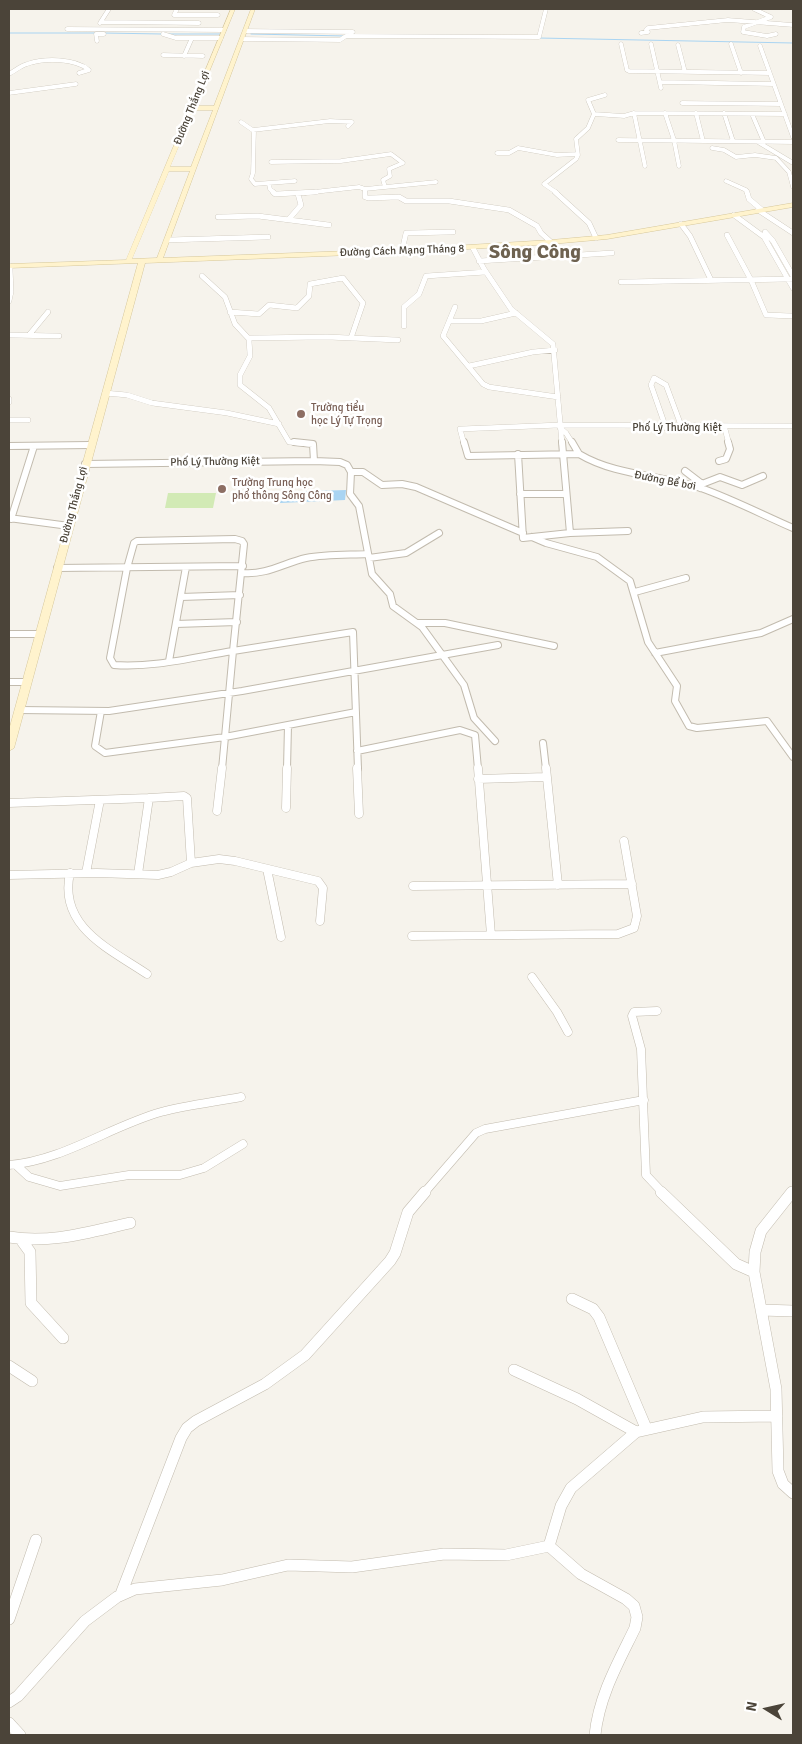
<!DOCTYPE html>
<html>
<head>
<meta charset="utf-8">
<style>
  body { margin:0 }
  #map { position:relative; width:802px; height:1744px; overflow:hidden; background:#f6f3ec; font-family:Signika,sans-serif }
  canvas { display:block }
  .frame { position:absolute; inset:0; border:10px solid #4b4439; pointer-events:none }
  .north { position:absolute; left:742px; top:1684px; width:50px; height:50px; -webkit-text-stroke:4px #fff; paint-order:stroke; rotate:280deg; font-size:14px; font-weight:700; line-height:20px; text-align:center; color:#4b4439 }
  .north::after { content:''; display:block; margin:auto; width:18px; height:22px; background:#4b4439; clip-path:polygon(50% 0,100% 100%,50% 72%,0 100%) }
</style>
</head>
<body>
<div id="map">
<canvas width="802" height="1744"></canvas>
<div class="frame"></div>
<div class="north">N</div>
</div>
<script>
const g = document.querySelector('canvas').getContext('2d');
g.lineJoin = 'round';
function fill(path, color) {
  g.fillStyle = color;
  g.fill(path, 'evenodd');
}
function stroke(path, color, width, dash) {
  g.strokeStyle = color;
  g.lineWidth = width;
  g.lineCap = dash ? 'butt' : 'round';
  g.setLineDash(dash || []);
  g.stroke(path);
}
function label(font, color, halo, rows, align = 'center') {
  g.font = font + ' Signika,sans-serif';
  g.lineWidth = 5;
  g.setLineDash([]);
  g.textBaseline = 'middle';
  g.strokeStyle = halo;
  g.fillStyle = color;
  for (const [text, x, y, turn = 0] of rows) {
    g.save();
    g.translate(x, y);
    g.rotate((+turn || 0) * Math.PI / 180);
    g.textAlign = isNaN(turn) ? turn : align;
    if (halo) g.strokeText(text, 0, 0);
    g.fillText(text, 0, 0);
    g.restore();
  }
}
fill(new Path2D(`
  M 168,493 L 216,493 L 213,508 L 165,508 Z`), '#d2eab5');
fill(new Path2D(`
  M 346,490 L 345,500 L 280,503 L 281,492 Z`), '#a9d4f2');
stroke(new Path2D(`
  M 9,33 L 97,33
  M 103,33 L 162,34
  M 168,34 L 220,34
  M 251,34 L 345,36
  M 538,38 L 793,43`), '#a9d4f2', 1);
const streetFar4 = new Path2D(`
  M 177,9 L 174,15 L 218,15
  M 754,9 L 771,17
  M 771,17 L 744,27 L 743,32 L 767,36 L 776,34
  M 101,22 L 199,23
  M 100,23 L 109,9
  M 67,29 L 224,30
  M 245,31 L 353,32
  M 641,33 L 648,32 L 646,30 L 648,28 L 728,20 L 793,25
  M 163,34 L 176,38 L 221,38
  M 242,39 L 340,40 L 346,36 L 539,37 L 546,9
  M 97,41 L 96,34 L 104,34
  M 621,44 L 627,70 L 629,71 L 769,73
  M 651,44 L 661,88
  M 731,44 L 741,73
  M 678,45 L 685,72
  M 760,46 L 793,137
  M 163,55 L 203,56
  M 184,56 L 192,38
  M 9,74 C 15,71 20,66 27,64 C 44,58 75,58 89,70 L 79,73
  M 660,82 L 773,84
  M 9,93 L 76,84
  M 682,103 L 781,104
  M 634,113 L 645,166
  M 665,113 L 674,140 L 679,166
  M 696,113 L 703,141
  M 724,113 L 733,141
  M 594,114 L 624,116 L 634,113 L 785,114
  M 752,114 L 764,142
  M 241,122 L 254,131 L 253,173 L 251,179 L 255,184 L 295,181
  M 253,130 L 330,121 L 352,122 L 348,126
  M 618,140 L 793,142
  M 758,142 L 793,163
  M 712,148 L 724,150 L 736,157 L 755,155 L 776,158 L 789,172 L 793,187
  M 497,153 L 509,153 L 518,148 L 557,155 L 578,154
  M 271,162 L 341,161 L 391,154 L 403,163 L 389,169 L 390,176 L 383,180 L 385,187
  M 726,181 L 746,190 L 747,193
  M 269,184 L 270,189 L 274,193
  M 365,189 L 436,182
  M 305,193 L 359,187 L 365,189 L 365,193
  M 557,193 L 544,184 L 576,159 L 578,155 L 576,139 L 588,128 L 594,114 L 588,100 L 605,95`);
const streetFar3 = new Path2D(`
  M 273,192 L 275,194 L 316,192
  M 365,192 L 365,197 L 368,198 L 399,197 L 406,201 L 449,201 L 509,210 L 537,226 L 541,233 L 551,242
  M 555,192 L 589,223 L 596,238
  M 747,192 L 749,199 L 762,210
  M 758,210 L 793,233
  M 734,215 L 764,237 L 793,288
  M 218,217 L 258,216 L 329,225
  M 289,219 L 301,205 L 298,194
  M 681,224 L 690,236 L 711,280
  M 765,232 L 773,241 L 793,276
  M 727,235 L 751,280 L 766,315 L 793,316
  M 167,240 L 268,237
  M 473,248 L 484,269 L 511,309 L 553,344 L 562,444
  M 402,251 L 406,233 L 453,232
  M 479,261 L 612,253
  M 202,276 L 225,297 L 235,324 L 249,339 L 250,356 L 240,375 L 240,385 L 269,408 L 289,442 L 309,444
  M 621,282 L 793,279
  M 9,301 L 11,292 L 10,266
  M 455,307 L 443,336 L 483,384 L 489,387 L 558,397
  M 230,312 L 259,314 L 269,305 L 297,308 L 309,296 L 310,284 L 343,278 L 363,303 L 351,338
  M 451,321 L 481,321 L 516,313
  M 404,326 L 404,307 L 419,294 L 426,276 L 486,272
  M 9,335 L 59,336
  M 29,335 L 48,312
  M 248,338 L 327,337 L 398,340
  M 469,366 L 533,352 L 555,350
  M 105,393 L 127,395 L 152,403 L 227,413 L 279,424
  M 9,399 L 9,402
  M 9,420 L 28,420
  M 560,428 L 566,433 L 573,444
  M 666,428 L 651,385 L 654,378 L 666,385 L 682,428
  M 725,429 L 729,444
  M 464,444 L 460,429 L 560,425 L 793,426`);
const streetFar2 = new Path2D(`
  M 294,442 L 313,444 L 314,461
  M 464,442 L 468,456 L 579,454 C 616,476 661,475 701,488 C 732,499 763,515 793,528
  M 562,442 L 570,533
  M 572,442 L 579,454
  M 9,446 L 90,445
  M 518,454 L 523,538 L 570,533 L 628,531
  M 719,461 L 726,459 L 730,449 L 728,442
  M 85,464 L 314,461 L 340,462 L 347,465 L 351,472 L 350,494 L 359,506 L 372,574 L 390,594 L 393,606 L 422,627 L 464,685 L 474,718 L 495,741
  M 685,471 L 702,484 L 700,488
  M 351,472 L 363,472 L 382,485 L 402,484 L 416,487 L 523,533
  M 702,484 L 720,477 L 742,485 L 763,476
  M 520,494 L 566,494
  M 9,518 L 69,526
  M 11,519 L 34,446
  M 532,537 L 546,543 L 597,557 L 630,581 L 648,642 L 677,686 L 675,701 L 689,726 L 697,728 L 767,721 L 793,757
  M 235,539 L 242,541 L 244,544 L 233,651 C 195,657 153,668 114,665 L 110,658 L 127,568 L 134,543 L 137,541 Z
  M 369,558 L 406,553 L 439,533
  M 57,568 L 243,566
  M 243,573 C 267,575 284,563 306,558 C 326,554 348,555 368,554
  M 635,592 L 686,578
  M 181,597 L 240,595
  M 418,623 L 445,623 L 554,646
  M 176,624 L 237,622
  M 9,634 L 40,634
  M 233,651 L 353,632 L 358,769
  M 655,653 L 761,633 L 793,619
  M 169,661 L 186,567
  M 9,682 L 27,682
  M 19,710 L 109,711 L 242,691 L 498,645
  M 101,711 L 95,746 L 105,753 L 225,737 L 356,712
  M 543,743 L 546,769
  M 357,751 L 460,730 L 475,735 L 478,769
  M 222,769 L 233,651
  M 287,769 L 288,725`);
const streetFar1 = new Path2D(`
  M 357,768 L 359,814
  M 478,768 L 491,935
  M 546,768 L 558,885
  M 478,779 L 546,777
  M 9,803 L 149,798
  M 286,808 L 287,768
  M 217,811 L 222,768
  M 267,869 L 281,937
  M 70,873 C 58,927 110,949 147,974
  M 86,873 L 100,800
  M 138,874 L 149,798 L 184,796 L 187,798 L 191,863
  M 9,875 L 97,873 L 158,875 L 171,872 L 191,863 L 219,859 L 235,861 L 318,881 L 323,888 L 320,921
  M 413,886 L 632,884
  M 412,936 L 618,934 L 634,928 L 637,916 L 624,841
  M 532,977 L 557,1012 L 568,1032
  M 657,1011 L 634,1012 L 632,1016 L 641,1049 L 646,1175 L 663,1193
  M 9,1165 C 62,1161 111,1126 161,1112 C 187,1105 215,1102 241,1097
  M 16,1165 L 29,1177 L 60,1186 L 129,1175 L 180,1175 L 204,1168 L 243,1144
  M 424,1193 L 476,1133 L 485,1129 L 644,1100
  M 791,1193 L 793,1191`);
const street = new Path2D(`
  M 661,1192 L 736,1264 L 754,1272
  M 792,1192 L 761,1231 L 755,1252 L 754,1272 L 776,1389 L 778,1471 L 783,1484 L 793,1493
  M 9,1237 C 51,1244 89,1232 130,1223
  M 22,1241 L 30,1252 L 31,1303 L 63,1338
  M 572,1299 L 593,1309 L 599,1317 L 646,1428
  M 761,1310 L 793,1311
  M 9,1366 L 32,1381
  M 514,1370 L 577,1399 L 636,1432
  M 549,1546 L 581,1574 L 626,1599 L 634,1606 L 637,1617 L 635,1628 C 618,1663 599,1696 595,1735
  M 121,1594 L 181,1438 L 187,1428 L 196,1421 L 265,1384 L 305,1355 L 390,1261 L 395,1253 L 408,1212 L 425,1192
  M 9,1619 L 36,1540
  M 9,1702 L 18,1696 L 85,1621 L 117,1597 L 135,1589 L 222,1580 L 288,1565 L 352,1567 L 444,1554 L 506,1555 L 549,1546 L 561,1506 L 571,1488 L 636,1432 L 703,1417 L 777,1416
  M 9,1723 L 20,1735`);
const secondary = new Path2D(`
  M 231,9 L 235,9 L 195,106 L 214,106 L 251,9 L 255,9 L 163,258 L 402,249 L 551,240 L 607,235 L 793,203 L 793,207 L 607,239 L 551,244 L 402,253 L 145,263 L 14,748 L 9,751 L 9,730 L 138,263 L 9,268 L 9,264 L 126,260 ZM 194,110 L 213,110 L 191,167 L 170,167 ZM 169,171 L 190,171 L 157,258 L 132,259 Z`);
stroke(streetFar4, '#c2bbae', 4.5);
stroke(streetFar3, '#c2bbae', 5.5);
stroke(streetFar2, '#c2bbae', 8);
stroke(streetFar1, '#c2bbae', 9);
stroke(street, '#c2bbae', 12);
stroke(secondary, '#d6c79b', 1);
stroke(streetFar4, '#fff', 4);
stroke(streetFar3, '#fff', 5);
stroke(streetFar2, '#fff', 6);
stroke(streetFar1, '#fff', 8);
stroke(street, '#fff', 11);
fill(secondary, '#fff3cd');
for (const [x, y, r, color] of [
  [301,414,5,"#8d6e63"],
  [222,489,5,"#8d6e63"]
]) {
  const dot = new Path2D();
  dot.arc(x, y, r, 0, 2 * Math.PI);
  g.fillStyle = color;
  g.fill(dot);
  stroke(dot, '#fff', 2);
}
label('11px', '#4b4439', '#fff', [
  ["Đường Thắng Lợi",192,108,-68],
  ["Đường Cách Mạng Tháng 8",402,251,-2],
  ["Phố Lý Thường Kiệt",677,428],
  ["Phố Lý Thường Kiệt",215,462,-1],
  ["Đường Bể bơi",665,481,11],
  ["Đường Thắng Lợi",74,505,-75]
]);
label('11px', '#785e54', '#fff', [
  ["Trường tiểu",311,408],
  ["học Lý Tự Trọng",311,421],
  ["Trường Trung học",232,483],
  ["phổ thông Sông Công",232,496]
], 'left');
label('bold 20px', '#6e6250', '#fff', [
  ["Sông Công",535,253]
]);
</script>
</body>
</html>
